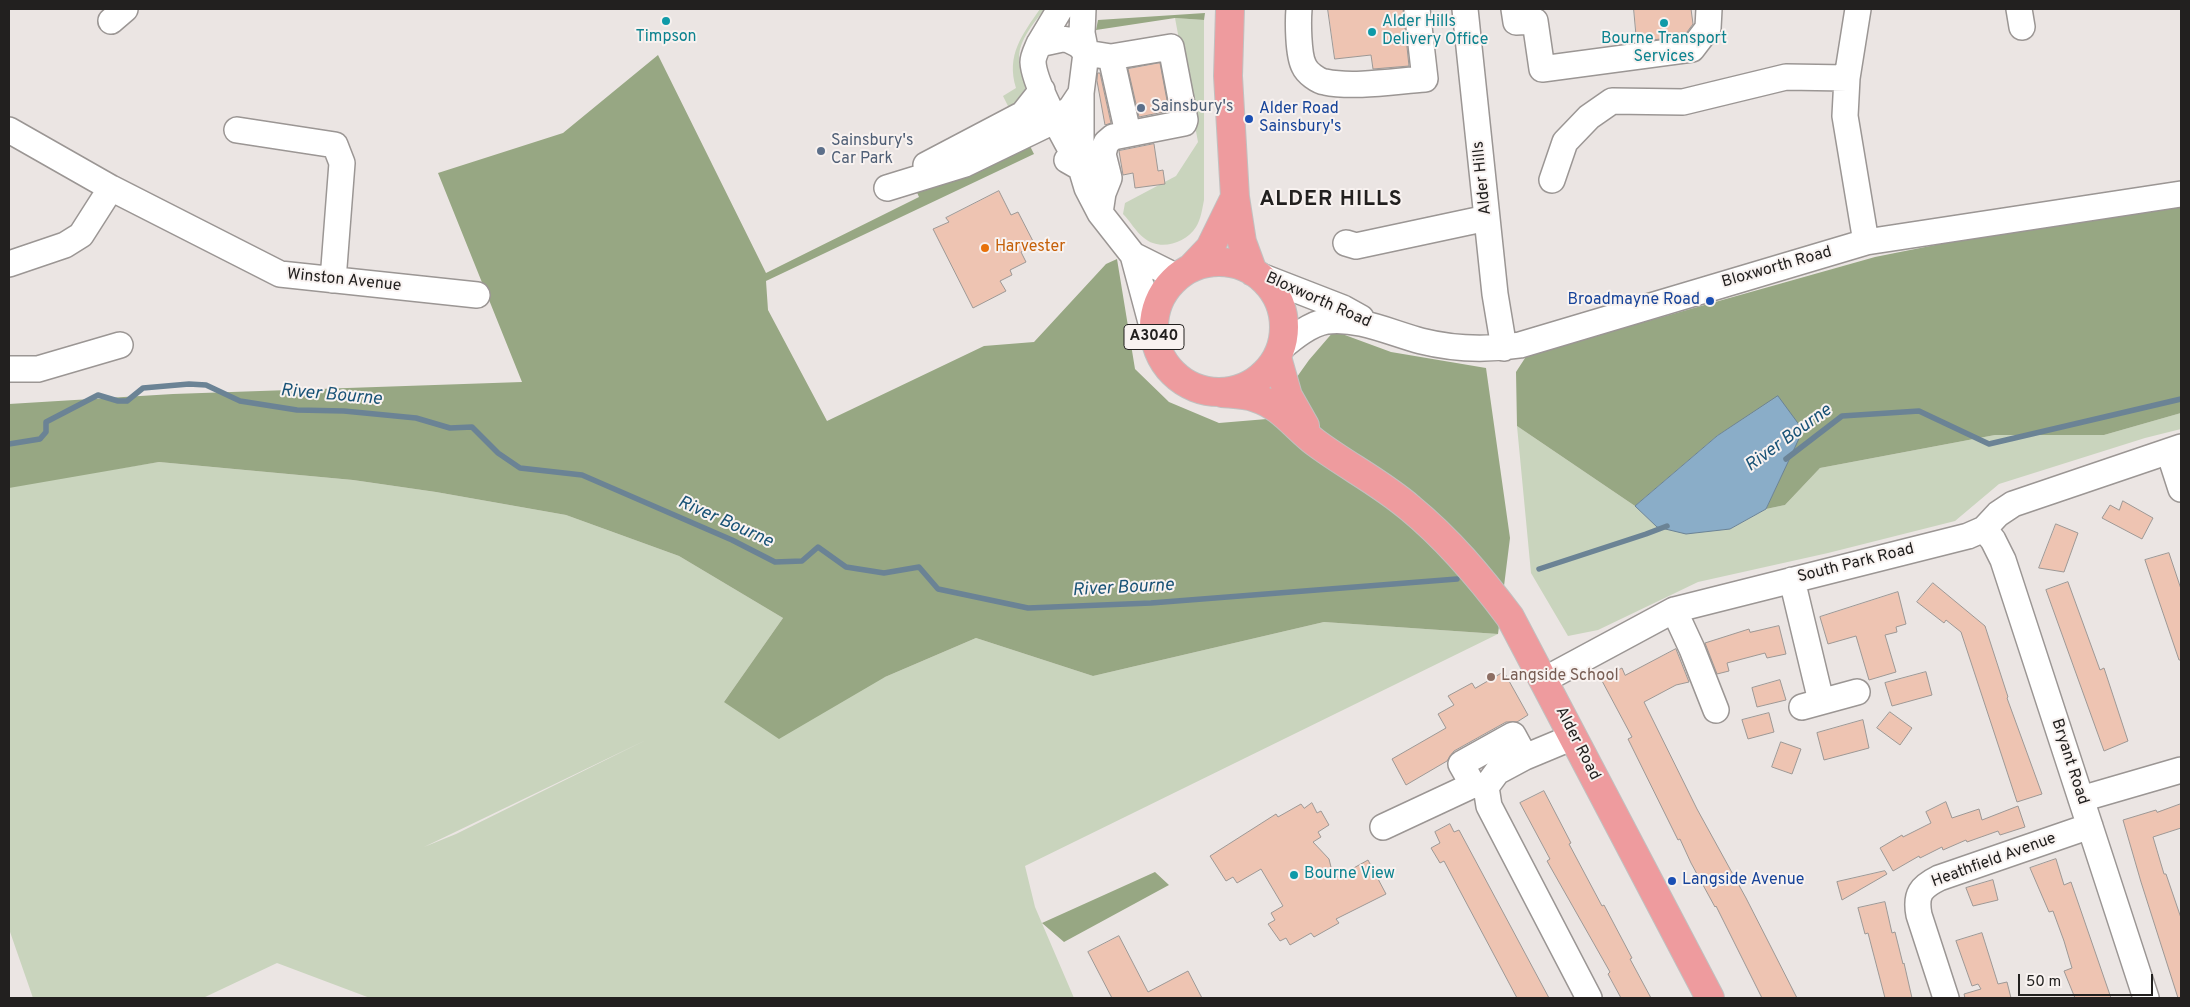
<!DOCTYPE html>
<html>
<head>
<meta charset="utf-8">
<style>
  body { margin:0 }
  #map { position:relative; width:2190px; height:1007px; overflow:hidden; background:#ebe5e3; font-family:Overpass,sans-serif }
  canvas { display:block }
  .frame { position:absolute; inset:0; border:10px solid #22201f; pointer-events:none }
  .scale { position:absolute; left:2018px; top:974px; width:135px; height:22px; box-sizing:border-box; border:2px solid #22201f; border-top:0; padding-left:6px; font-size:15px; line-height:18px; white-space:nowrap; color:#22201f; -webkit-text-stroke:4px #f8f2f0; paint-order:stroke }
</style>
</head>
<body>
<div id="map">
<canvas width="2190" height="1007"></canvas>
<div class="frame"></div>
<div class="scale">50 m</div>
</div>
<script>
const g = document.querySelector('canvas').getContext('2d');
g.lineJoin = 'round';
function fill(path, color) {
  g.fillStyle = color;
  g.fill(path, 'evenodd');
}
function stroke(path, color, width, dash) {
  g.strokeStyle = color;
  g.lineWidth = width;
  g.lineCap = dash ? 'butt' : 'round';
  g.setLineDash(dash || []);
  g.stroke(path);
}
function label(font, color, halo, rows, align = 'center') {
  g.font = font + ' Overpass,sans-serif';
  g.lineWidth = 4;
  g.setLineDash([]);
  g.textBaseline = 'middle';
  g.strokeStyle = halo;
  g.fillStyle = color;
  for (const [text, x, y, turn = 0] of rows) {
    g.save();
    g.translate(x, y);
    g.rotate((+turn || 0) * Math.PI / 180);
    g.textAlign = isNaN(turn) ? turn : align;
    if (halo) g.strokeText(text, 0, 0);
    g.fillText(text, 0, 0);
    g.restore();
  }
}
fill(new Path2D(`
  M 1040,9 L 1045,9 C 1036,20 1024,34 1020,49 C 1014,77 1042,87 1009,108 L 1003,96 L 1016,88 C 1006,55 1022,35 1040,9 Z
  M 1175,18 L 1204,20 L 1204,200 C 1202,210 1201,219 1196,227 C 1185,244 1159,251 1144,238 C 1136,232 1130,221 1123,214 L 1125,203 L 1176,176 L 1198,142 Z
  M 2181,413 L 2181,429 L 2145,438 L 1999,484 L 1955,521 L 1828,553 L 1698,582 L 1598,630 L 1568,636 L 1531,573 L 1517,426 L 1635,506 L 1657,527 L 1730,529 L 1766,509 L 1785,505 L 1820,468 L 1995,435 L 2104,435 Z
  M 159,462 L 353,480 L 436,492 L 566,515 L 679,556 L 783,618 L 724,702 L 885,677 L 976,638 L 1093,676 L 1324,622 L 1498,634 L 1025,866 L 1035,907 L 1074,998 L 370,998 L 277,963 L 203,998 L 33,998 L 9,929 L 9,486 ZM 646,740 L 456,834 L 424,847 Z`), '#c9d4bd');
fill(new Path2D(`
  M 1205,13 L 1204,20 L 1175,18 L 1096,30 L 1098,20 Z
  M 658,55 L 766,273 L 919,197 L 915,188 L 1029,144 L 1034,154 L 766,281 L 768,310 L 827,421 L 984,346 L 1034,342 L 1106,264 L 1117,259 L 1135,369 L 1169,402 L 1219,423 L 1267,419 L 1309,360 L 1334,331 L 1391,352 L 1486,368 L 1510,538 L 1498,634 L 1324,622 L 1093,676 L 976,638 L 885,677 L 779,739 L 724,702 L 783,618 L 679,556 L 566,515 L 436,492 L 353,480 L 159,462 L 9,488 L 9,404 L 173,394 L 522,382 L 438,173 L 563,133 Z
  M 2181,196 L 2181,413 L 2104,435 L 1995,435 L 1820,468 L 1785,505 L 1766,509 L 1802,430 L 1777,397 L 1717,436 L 1635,506 L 1517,426 L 1516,372 L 1527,355 L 1875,257 Z
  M 1155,872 L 1169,885 L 1064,942 L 1042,923 Z`), '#97a783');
const water = new Path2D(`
  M 1778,396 L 1803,430 L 1766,509 L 1730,529 L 1686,534 L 1657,527 L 1635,506 L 1717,436 Z`);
fill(water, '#8aadc8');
stroke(water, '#6b8395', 1);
stroke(new Path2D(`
  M 9,444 L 40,439 L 46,432 L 46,422 L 98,395 L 118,401 L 127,401 L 143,388 L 189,384 L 206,385 L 240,401 L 297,410 L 344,411 L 416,418 L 450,428 L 472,427 L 498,453 L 520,468 L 582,475 L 732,540 L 775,562 L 802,561 L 818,547 L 846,567 L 884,573 L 919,567 L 938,589 L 1028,608 L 1151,603 L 1457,579
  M 1786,459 L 1842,416 L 1919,411 L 1989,444 L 2181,399
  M 1539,569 L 1646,534 L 1667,526`), '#6b8395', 5.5);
const building = new Path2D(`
  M 1328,9 L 1403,9 L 1409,66 L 1373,69 L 1371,55 L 1335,59 Z
  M 1634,9 L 1691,9 L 1693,24 L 1684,36 L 1637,42 Z
  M 1160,63 L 1169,111 L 1139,117 L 1128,69 Z
  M 1098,73 L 1100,73 L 1111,123 L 1105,125 L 1097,81 Z
  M 1154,144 L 1158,171 L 1163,170 L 1165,184 L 1135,188 L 1133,173 L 1123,175 L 1119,151 Z
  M 999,191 L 1011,215 L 1018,212 L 1035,245 L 1021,252 L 1026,262 L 1010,270 L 1012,275 L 1000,281 L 1006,291 L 973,308 L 933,229 L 949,222 L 946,218 Z
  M 2123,501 L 2153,518 L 2142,539 L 2102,518 L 2110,505 L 2119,510 Z
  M 2056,524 L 2078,533 L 2064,572 L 2039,568 Z
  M 2169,553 L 2181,589 L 2181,660 L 2179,660 L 2145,560 Z
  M 2068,582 L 2100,670 L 2104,668 L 2128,741 L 2104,751 L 2046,590 Z
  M 1933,583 L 1985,626 L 2008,697 L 2007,698 L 2042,794 L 2017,802 L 1961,632 L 1946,620 L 1944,623 L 1917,602 Z
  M 1898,592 L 1906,624 L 1896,627 L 1897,632 L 1885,635 L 1896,672 L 1869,680 L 1856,636 L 1828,644 L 1820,617 Z
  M 1779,626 L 1786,654 L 1767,658 L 1765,653 L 1727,663 L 1729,671 L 1717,674 L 1705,643 L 1749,629 L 1750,632 Z
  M 1676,649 L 1689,682 L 1676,685 L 1644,702 L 1697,809 L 1746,898 L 1797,998 L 1762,998 L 1716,906 L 1715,907 L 1691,863 L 1680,839 L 1678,840 L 1628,739 L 1632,737 L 1601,679 L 1622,668 L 1625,675 Z
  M 1504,672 L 1528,715 L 1517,722 L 1506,722 L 1454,751 L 1447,761 L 1406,785 L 1392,759 L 1446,728 L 1438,714 L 1454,705 L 1448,696 L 1472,683 L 1475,688 Z
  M 1926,672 L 1932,695 L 1892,706 L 1885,683 Z
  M 1780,680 L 1786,700 L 1757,707 L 1752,688 Z
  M 1890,712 L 1912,728 L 1900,745 L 1877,728 Z
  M 1769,713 L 1774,732 L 1748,739 L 1742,720 Z
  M 1863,720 L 1869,748 L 1824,760 L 1817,733 Z
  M 1781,742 L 1801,749 L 1792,774 L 1772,767 Z
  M 1544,791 L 1571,843 L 1569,844 L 1602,906 L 1604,905 L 1632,958 L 1630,959 L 1651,998 L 1621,998 L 1608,974 L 1610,972 L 1547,861 L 1550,859 L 1520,803 Z
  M 1946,802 L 1952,818 L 1979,809 L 1982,820 L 2018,806 L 2025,827 L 2000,835 L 1998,831 L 1967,842 L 1966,840 L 1943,850 L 1942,847 L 1920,858 L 1919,856 L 1893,871 L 1880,848 L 1902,835 L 1903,837 L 1931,823 L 1926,812 Z
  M 1312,803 L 1317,813 L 1321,811 L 1329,825 L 1318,832 L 1321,837 L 1313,842 L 1329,859 L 1334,879 L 1368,860 L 1386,894 L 1336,919 L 1339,923 L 1314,937 L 1311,933 L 1290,945 L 1286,938 L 1280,941 L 1268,924 L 1275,920 L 1271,913 L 1283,906 L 1261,869 L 1237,883 L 1233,877 L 1226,881 L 1210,856 L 1276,814 L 1278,817 L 1301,804 L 1304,808 Z
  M 2181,804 L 2181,828 L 2153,837 L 2164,874 L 2166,874 L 2181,918 L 2181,998 L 2178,998 L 2141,882 L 2123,820 L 2156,810 L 2157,812 Z
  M 1450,824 L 1454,832 L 1459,830 L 1549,998 L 1517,998 L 1444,861 L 1440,863 L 1431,848 L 1440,843 L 1435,832 Z
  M 2056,859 L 2064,885 L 2071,882 L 2111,998 L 2075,998 L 2064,971 L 2072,968 L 2064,941 L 2053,911 L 2049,912 L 2030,868 Z
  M 1885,871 L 1887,874 L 1842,900 L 1837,882 Z
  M 1993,880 L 1998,900 L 1973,906 L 1966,888 Z
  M 1885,902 L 1892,933 L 1895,932 L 1903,964 L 1904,963 L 1912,998 L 1885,998 L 1868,933 L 1865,934 L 1858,908 Z
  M 1982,933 L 1998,984 L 2007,982 L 2011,998 L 1965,998 L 1964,994 L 1981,989 L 1978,984 L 1972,986 L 1956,941 Z
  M 1119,936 L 1148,992 L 1188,971 L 1202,998 L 1112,998 L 1088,952 Z`);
fill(building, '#eec4b2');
stroke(building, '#9d9895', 1);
const minor = new Path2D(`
  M 1299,9 C 1298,21 1298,55 1304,66 C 1307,73 1318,81 1325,82 C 1353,88 1396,81 1425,79 L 1417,9
  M 1465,9 L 1495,294 L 1504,348
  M 1514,9 L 1516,22 L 1535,21 L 1542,69 L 1692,49 L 1708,28 L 1709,9
  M 1858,9 L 1847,78 L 1845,116 L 1866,242
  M 2019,9 L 2022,27
  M 111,21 L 125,9
  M 1039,44 L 1060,9
  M 1111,57 L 1128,133
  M 9,130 L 111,188 L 280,274 L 477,295
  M 237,130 L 335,145 L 342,163 L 333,280
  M 1067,160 L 1081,168 L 1087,188 L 1100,213 L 1133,255 L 1177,277
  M 926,165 L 1023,114 L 1042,90
  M 1081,165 L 1081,93 L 1086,53 L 1082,33 L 1083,9
  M 1081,168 C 1068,144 1034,86 1033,62 C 1033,56 1037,49 1039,44 L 1062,39 L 1069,40 L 1079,45 L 1086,53 L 1111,57 L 1171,47 L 1185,120 L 1184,123 L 1113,137 L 1106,143 L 1103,154 L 1109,178 L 1103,193 L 1100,213
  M 1552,180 L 1565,142 L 1589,117 L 1612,101 L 1683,102 L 1786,77 L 1847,78
  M 887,188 L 965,164 L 1056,120 L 1071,108 L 1081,93
  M 1346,243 L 1356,246 L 1487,218
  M 1133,255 L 1153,330
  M 9,264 L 65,245 L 81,235 L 111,188
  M 1258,275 L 1343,308 L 1361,318
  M 1281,348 C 1294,337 1310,324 1327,321 C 1358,317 1391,333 1421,341 C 1453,349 1488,350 1520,345 L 1866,242 L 2181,194
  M 9,369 L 38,369 L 120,345
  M 2169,452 L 2181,489
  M 1984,529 L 1993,540 L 2003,560 L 2146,998
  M 1792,580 L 1821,701
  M 1674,610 L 1692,649 L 1716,710
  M 1544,680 L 1674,610 L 1968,536 L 1984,529 L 1998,514 L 2013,504 L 2181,447
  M 1802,707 L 1857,692
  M 1573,737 L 1525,757 L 1497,772 L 1486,787 L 1489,806 L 1589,998
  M 1473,785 L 1461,764 L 1513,735 L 1525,757
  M 2081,799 L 2181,770
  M 1383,827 L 1473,785 L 1486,787
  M 1946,998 L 1919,915 C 1915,894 1921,887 1939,878 L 2090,826`);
const major = new Path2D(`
  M 1230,9 L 1228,76 L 1235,197 L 1242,242 L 1253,272
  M1154 327a65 65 0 1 1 130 0a65 65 0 1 1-130 0Z
  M 1191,268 L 1210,248 L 1235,197
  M 1277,357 L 1288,396 L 1305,426
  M 1222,393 C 1233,394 1246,394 1256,398 C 1280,405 1297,429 1316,443 C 1347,466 1381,483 1410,508 C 1449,540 1480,577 1510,617 L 1710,998`);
stroke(minor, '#9b9694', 28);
stroke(major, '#c1c1c0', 30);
stroke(minor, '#fff', 25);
stroke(major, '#ee9b9e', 28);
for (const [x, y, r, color] of [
  [666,21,5,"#0f9aa8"],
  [1664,23,5,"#0f9aa8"],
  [1372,32,5,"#0f9aa8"],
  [1141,108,5,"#5c6f8a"],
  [1249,119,5,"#1a4fb4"],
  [821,151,5,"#5c6f8a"],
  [985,248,5,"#e8710a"],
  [1710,301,5,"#1a4fb4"],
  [1491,677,5,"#8d6e63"],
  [1294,875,5,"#0f9aa8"],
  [1672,881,5,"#1a4fb4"]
]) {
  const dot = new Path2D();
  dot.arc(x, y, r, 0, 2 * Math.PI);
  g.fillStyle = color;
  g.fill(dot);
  stroke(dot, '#f8f2f0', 2);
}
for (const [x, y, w] of [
  [1154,337,60]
]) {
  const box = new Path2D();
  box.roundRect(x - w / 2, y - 12.5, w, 25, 4);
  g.fillStyle = '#f8f2f0';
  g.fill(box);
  stroke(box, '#22201f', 1);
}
label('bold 15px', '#22201f', null, [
  ["A3040",1154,337]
]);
label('16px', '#0d838f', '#f8f2f0', [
  ["Alder Hills",1382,23],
  ["Delivery Office",1382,41],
  ["Timpson",666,38,"center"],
  ["Bourne Transport",1664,40,"center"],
  ["Services",1664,58,"center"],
  ["Bourne View",1304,875]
], 'left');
label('16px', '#4e5e75', '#f8f2f0', [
  ["Sainsbury's",1151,108],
  ["Sainsbury's",831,142],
  ["Car Park",831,160]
], 'left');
label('16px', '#164399', '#f8f2f0', [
  ["Alder Road",1259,110],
  ["Sainsbury's",1259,128],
  ["Broadmayne Road",1700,301,"right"],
  ["Langside Avenue",1682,881]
], 'left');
label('16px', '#22201f', '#f8f2f0', [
  ["Alder Hills",1483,178,-96],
  ["Bloxworth Road",1777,268,-16],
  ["Winston Avenue",344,281,6],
  ["Bloxworth Road",1318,301,24],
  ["South Park Road",1856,564,-14],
  ["Alder Road",1577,744,63],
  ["Bryant Road",2069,762,72],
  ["Heathfield Avenue",1994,861,-20]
]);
label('16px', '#c56008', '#f8f2f0', [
  ["Harvester",995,248]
], 'left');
label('16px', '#785e54', '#f8f2f0', [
  ["Langside School",1501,677]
], 'left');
label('italic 18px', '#185276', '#f8f2f0', [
  ["River Bourne",331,396,5],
  ["River Bourne",1789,439,-36],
  ["River Bourne",725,523,24],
  ["River Bourne",1123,589,-3]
]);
g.letterSpacing = '1px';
label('bold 21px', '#22201f', '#f8f2f0', [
  ["ALDER HILLS",1331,201]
]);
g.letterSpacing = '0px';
</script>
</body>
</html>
